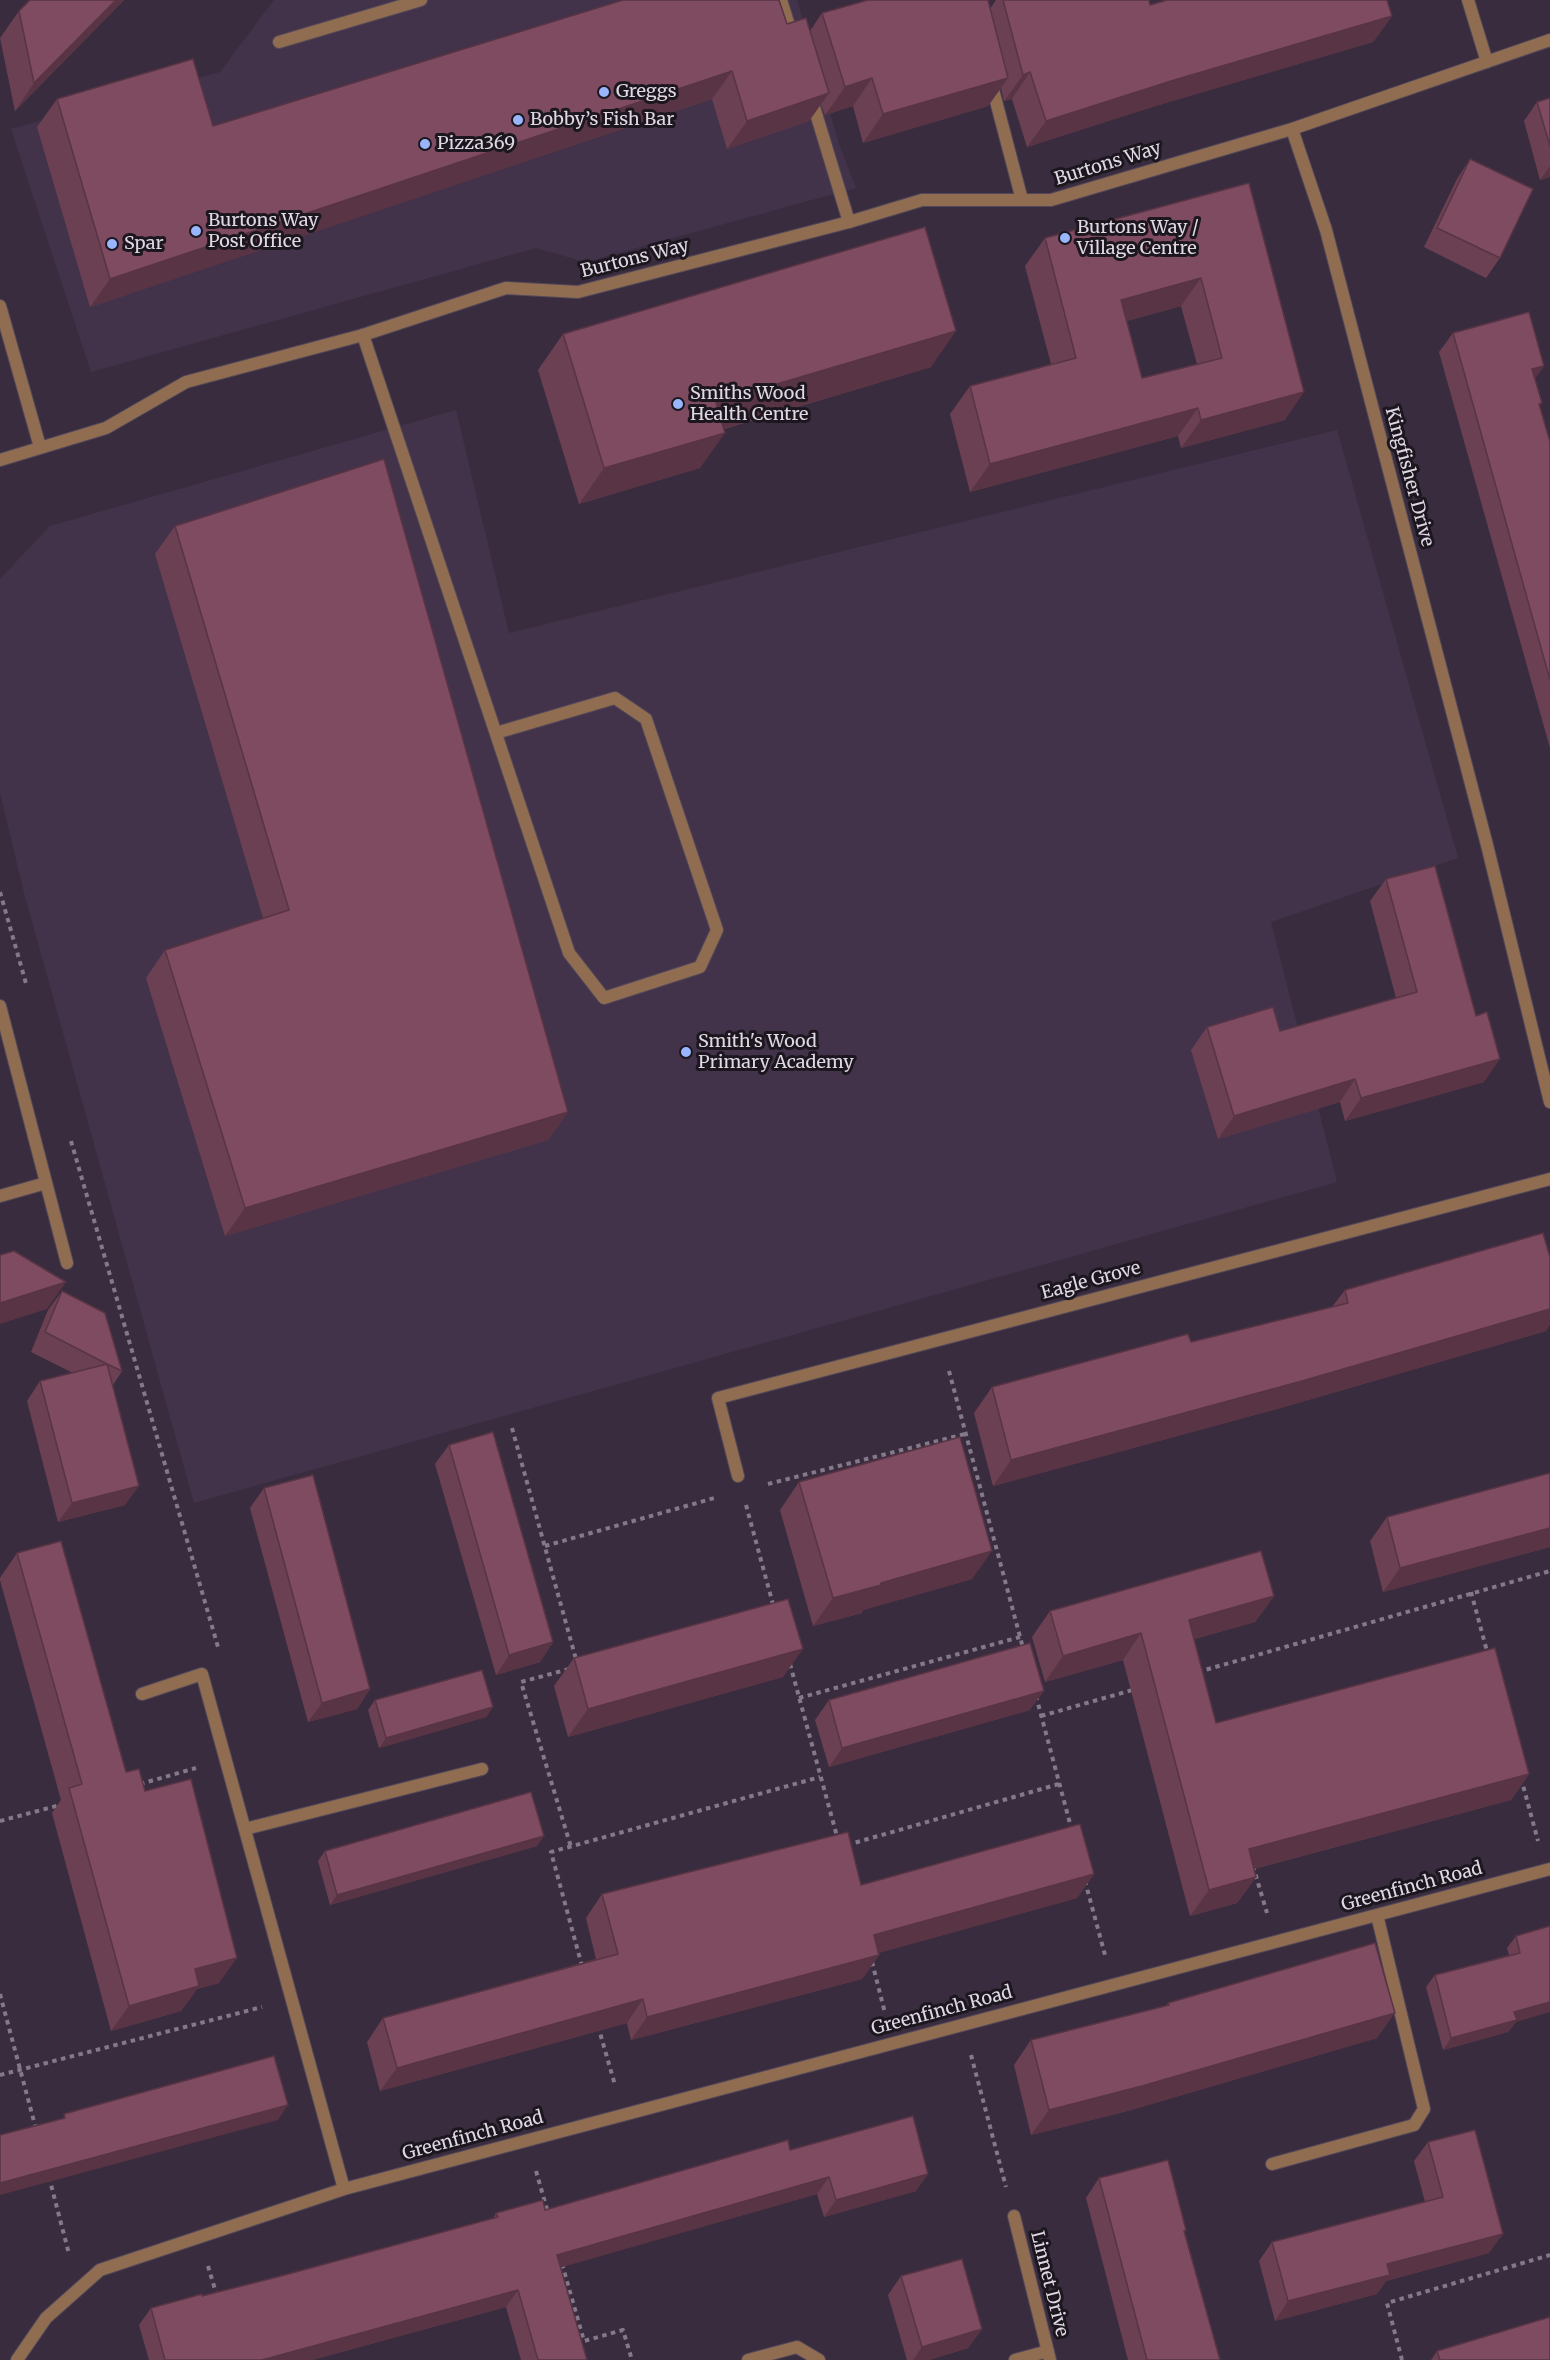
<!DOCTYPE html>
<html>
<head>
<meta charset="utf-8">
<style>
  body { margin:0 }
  canvas { display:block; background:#382c3e }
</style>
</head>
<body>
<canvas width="1550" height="2360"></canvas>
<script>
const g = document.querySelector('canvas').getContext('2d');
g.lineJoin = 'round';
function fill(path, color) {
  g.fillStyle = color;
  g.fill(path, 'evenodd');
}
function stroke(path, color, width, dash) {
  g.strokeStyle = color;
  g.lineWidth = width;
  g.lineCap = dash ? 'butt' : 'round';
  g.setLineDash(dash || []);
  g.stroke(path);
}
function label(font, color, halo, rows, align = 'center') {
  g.font = font + ' Merriweather,serif';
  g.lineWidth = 6;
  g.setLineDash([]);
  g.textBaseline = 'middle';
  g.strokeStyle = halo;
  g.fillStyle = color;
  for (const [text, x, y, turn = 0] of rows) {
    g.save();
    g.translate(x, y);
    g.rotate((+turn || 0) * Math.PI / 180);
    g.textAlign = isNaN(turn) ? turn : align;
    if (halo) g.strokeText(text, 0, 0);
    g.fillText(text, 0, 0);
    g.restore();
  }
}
fill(new Path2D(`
  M 274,0 L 797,0 L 839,144 L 856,188 L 585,262 L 536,248 L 91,372 L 11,129 L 220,72 Z
  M 456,410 L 509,633 L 1337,430 L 1458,858 L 1271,922 L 1337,1182 L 194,1503 L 23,889 L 0,792 L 0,579 L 50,526 Z`), '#42334b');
const service = new Path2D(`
  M 781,0 L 793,38
  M 279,42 L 421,0
  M 991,82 L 1022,200
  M 811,97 L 849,222
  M 363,335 L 569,953 L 604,998 L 700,967 L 717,930 L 646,719 L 615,698 L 496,733`);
const minor = new Path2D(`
  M 1468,0 L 1487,62
  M 1292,129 L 1326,230 L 1487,845 L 1550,1102
  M 0,306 L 40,447
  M 0,460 L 106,428 L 186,382 L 363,335 L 506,288 L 578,292 L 849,222 L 922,200 L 1051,200 L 1292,129 L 1550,40
  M 0,1006 L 67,1263
  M 0,1196 L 46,1183
  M 738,1476 L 718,1398 L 1550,1179
  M 142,1694 L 202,1674 L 344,2189
  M 245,1829 L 482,1769
  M 1272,2164 L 1414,2125 L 1424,2109 L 1377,1915
  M 1014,2216 L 1050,2360
  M 17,2360 L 46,2318 L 100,2270 L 344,2189 L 1550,1869
  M 748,2360 L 797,2347 L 819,2360
  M 1015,2360 L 1048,2351`);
stroke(service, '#534859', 14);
stroke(minor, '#534859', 14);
stroke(new Path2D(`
  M 0,892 L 27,987
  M 71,1141 L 218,1647
  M 949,1371 L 1023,1648
  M 512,1428 L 577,1663
  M 768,1484 L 965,1434
  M 746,1505 L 774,1608
  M 545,1546 L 718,1497
  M 1471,1592 L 1488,1655
  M 790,1664 L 838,1840
  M 569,1669 L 521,1682 L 571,1847
  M 1198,1672 L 1550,1571
  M 1036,1696 L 1072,1831
  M 799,1698 L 1020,1637
  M 1041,1716 L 1136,1689
  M 1521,1778 L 1538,1841
  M 140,1784 L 196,1768
  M 0,1821 L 60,1805
  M 847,1845 L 1059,1784
  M 1253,1866 L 1267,1913
  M 1085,1881 L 1105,1955
  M 872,1962 L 885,2013
  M 582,1966 L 551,1852 L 820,1777
  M 0,1994 L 36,2129
  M 598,2026 L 615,2085
  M 971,2055 L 1006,2187
  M 0,2075 L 262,2007
  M 536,2171 L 548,2213
  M 49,2177 L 69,2254
  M 562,2264 L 584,2341 L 623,2330 L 632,2360
  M 208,2266 L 217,2296
  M 1402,2360 L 1387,2303 L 1550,2255`), '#837988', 4, [4.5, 4.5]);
stroke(service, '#906d51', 12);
stroke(minor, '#906d51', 12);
fill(new Path2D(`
  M 30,0 L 124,0 L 15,111 L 0,38 L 19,11 Z
  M 996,0 L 1149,0 L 1150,5 L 1392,16 L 1373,42 L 1152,107 L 1027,147 L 1012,99 L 1004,101 L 1001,88 L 988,106 L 863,143 L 853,106 L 825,115 L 821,104 L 809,121 L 727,149 L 712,99 L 90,307 L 37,127 L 57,99 L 213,126 L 787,24 L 810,31 L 822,13 L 990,9 Z
  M 1550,98 L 1550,177 L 1540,180 L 1524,121 L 1537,102 Z
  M 1470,159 L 1500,258 L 1486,278 L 1424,247 L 1457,179 Z
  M 1249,183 L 1285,420 L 1181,448 L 1178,436 L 970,492 L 950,414 L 970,386 L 1051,364 L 1025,266 L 1045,238 ZM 1181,306 L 1197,364 L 1142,378 L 1127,321 Z
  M 1453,333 L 1544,366 L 1535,378 L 1540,406 L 1550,442 L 1550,748 L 1439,352 Z
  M 563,334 L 931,367 L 724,429 L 700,468 L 579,504 L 538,370 Z
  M 175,526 L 568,1112 L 548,1140 L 225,1236 L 146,978 L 165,950 L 263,918 L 155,554 Z
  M 1386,879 L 1484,1082 L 1345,1121 L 1340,1102 L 1218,1139 L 1191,1050 L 1207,1027 L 1280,1031 L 1396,998 L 1370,901 Z
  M 1550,1257 L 1550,1324 L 1546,1331 L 1284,1407 L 993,1486 L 974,1413 L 992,1387 L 1191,1342 L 1332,1307 L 1345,1290 Z
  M 62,1291 L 122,1371 L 113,1385 L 125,1505 L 58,1522 L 27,1401 L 40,1381 L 73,1373 L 31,1352 L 48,1310 Z
  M 449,1445 L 553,1642 L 540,1662 L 496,1675 L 435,1464 Z
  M 1550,1473 L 1550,1547 L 1383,1592 L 1370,1541 L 1387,1517 Z
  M 799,1482 L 972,1579 L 863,1610 L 862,1613 L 813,1626 L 780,1510 Z
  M 264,1488 L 370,1689 L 357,1709 L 308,1722 L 250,1508 Z
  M 17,1553 L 126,1772 L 145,1791 L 219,1983 L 197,1989 L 181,2011 L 111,2031 L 52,1813 L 61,1800 L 0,1580 L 0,1578 Z
  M 1274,1596 L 1255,1622 L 1194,1639 L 1216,1723 L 1529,1774 L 1511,1800 L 1254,1869 L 1256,1877 L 1237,1903 L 1190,1916 L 1123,1660 L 1045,1682 L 1032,1637 L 1050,1611 Z
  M 574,1658 L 783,1677 L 568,1737 L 554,1686 Z
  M 375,1700 L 493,1707 L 486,1717 L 379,1748 L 368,1710 Z
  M 829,1700 L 1030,1710 L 829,1767 L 815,1720 Z
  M 537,1846 L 330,1905 L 318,1861 L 325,1851 Z
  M 1094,1874 L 1077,1898 L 878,1953 L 879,1955 L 862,1979 L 631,2040 L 627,2023 L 380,2091 L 367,2042 L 383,2018 L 596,1959 L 586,1918 L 602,1894 L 861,1885 Z
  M 1550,1926 L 1516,2022 L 1508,2032 L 1443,2050 L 1426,1987 L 1435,1975 L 1509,1955 L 1507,1948 L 1516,1936 Z
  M 1168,2003 L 1377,2038 L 1124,2112 L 1031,2135 L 1014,2065 L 1031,2040 L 1166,2006 Z
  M 1428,2142 L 1489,2253 L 1386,2281 L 1377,2294 L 1275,2321 L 1259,2261 L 1272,2242 L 1425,2202 L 1414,2161 Z
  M 790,2150 L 916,2191 L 824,2217 L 817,2194 L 561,2267 L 587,2360 L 521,2360 L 506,2307 L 312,2360 L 149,2360 L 139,2325 L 151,2308 L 202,2296 L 281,2276 L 493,2219 L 496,2213 L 545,2210 Z
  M 1099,2178 L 1186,2230 L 1185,2232 L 1220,2360 L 1128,2360 L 1086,2198 Z
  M 901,2276 L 982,2329 L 968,2348 L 929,2360 L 907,2360 L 888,2295 Z
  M 1437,2351 L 1550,2360 L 1431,2360 Z`), '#6c4053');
fill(new Path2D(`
  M 116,0 L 124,0 L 15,111 L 34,83 Z
  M 1392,16 L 1373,42 L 1152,107 L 1027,147 L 1046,121 L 1171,81 Z
  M 732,71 L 712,99 L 90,307 L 110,279 Z
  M 1030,72 L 1012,99 L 1004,101 L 1023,75 Z
  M 872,78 L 853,106 L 825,115 L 845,87 Z
  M 1008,78 L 988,106 L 863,143 L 883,114 Z
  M 829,93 L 809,121 L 727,149 L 747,121 Z
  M 1550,166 L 1550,177 L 1540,180 Z
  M 1201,278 L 1181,306 L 1101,328 L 1121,300 Z
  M 956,331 L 931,367 L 691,438 L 716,402 Z
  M 1544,366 L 1530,385 L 1532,369 Z
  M 1304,392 L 1285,420 L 1181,448 L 1201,420 Z
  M 1198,408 L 1178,436 L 970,492 L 990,464 Z
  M 725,433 L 700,468 L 579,504 L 604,468 Z
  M 1500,1059 L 1484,1082 L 1345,1121 L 1361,1098 Z
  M 1355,1079 L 1340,1102 L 1218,1139 L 1234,1116 Z
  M 568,1112 L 548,1140 L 225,1236 L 245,1208 Z
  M 66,1282 L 47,1309 L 0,1324 L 0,1303 Z
  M 1550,1309 L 1550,1324 L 1546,1331 L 1284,1407 L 993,1486 L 1011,1460 Z
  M 139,1486 L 125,1505 L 58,1522 L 72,1503 Z
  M 1550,1528 L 1550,1547 L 1383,1592 L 1400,1568 Z
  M 992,1551 L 972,1579 L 863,1610 L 862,1613 L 813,1626 L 833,1598 L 881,1583 Z
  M 1274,1596 L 1255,1622 L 1171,1646 L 1189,1620 Z
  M 1141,1633 L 1123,1660 L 1045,1682 L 1063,1656 Z
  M 553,1642 L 540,1662 L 496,1675 L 509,1655 Z
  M 803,1649 L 783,1677 L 568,1737 L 588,1709 Z
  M 370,1689 L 357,1709 L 308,1722 L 322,1703 Z
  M 1044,1691 L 1030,1710 L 829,1767 L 842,1748 Z
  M 493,1707 L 486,1717 L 379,1748 L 386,1738 Z
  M 1529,1774 L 1511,1800 L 1230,1875 L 1249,1849 Z
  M 544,1836 L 537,1846 L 330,1905 L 337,1895 Z
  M 1094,1874 L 1077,1898 L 857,1959 L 874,1935 Z
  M 1256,1877 L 1237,1903 L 1190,1916 L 1209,1890 Z
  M 879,1955 L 862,1979 L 631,2040 L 647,2017 Z
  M 237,1958 L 219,1983 L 197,1989 L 181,2011 L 111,2031 L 129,2006 L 195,1969 Z
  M 643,1999 L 627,2023 L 380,2091 L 397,2068 Z
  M 1550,2002 L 1550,2012 L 1516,2022 L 1508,2032 L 1443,2050 L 1451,2038 L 1514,2012 Z
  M 1395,2013 L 1377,2038 L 1124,2112 L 1031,2135 L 1049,2110 Z
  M 288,2105 L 278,2120 L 0,2195 L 0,2183 Z
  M 928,2174 L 916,2191 L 824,2217 L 836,2200 Z
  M 829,2177 L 817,2194 L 545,2272 L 557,2255 Z
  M 1503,2234 L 1489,2253 L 1386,2281 L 1377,2294 L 1275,2321 L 1288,2301 L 1387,2264 Z
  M 518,2290 L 506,2307 L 312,2360 L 262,2360 Z
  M 982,2329 L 968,2348 L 929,2360 L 913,2360 L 922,2347 Z`), '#583444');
const building = new Path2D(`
  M 30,0 L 116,0 L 34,83 L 19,11 Z
  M 623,0 L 779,0 L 787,24 L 806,18 L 829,93 L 747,121 L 732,71 L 110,279 L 57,99 L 193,59 L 213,126 Z
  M 868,0 L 988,0 L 1008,78 L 883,114 L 872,78 L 845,87 L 822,13 Z
  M 1003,0 L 1149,0 L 1150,5 L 1167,0 L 1387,0 L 1392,16 L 1171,81 L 1046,121 L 1030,72 L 1023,75 Z
  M 1550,98 L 1550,146 L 1537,102 Z
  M 1470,159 L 1533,189 L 1500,258 L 1437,228 Z
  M 1249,183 L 1304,392 L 1201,420 L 1198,408 L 990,464 L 970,386 L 1076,358 L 1045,238 ZM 1201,278 L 1222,358 L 1142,378 L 1121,300 Z
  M 925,227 L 956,331 L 716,402 L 725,433 L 604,468 L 563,334 Z
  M 1529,312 L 1544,366 L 1532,369 L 1542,403 L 1539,404 L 1550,442 L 1550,680 L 1453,333 Z
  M 384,459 L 568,1112 L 245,1208 L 165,950 L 289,910 L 175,526 Z
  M 1435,866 L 1476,1016 L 1487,1012 L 1500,1059 L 1361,1098 L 1355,1079 L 1234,1116 L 1207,1027 L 1273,1007 L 1280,1031 L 1417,992 L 1386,879 Z
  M 1543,1233 L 1550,1257 L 1550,1309 L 1302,1381 L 1011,1460 L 992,1387 L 1188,1334 L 1191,1342 L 1348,1303 L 1345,1290 Z
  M 14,1251 L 66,1282 L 0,1303 L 0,1255 Z
  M 62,1291 L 105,1313 L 122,1371 L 107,1364 L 139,1486 L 72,1503 L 40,1381 L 107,1364 L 45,1332 Z
  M 493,1432 L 553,1642 L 509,1655 L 449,1445 Z
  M 960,1437 L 992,1551 L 881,1583 L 881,1585 L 833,1598 L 799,1482 Z
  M 1550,1473 L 1550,1528 L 1400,1568 L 1387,1517 Z
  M 313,1475 L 370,1689 L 322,1703 L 264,1488 Z
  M 61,1541 L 126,1772 L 139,1769 L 145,1791 L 191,1779 L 237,1958 L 195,1969 L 199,1986 L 129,2006 L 69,1788 L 82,1784 L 17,1553 Z
  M 1261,1551 L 1274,1596 L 1189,1620 L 1216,1723 L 1495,1648 L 1529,1774 L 1249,1849 L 1256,1877 L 1209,1890 L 1141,1633 L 1063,1656 L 1050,1611 Z
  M 788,1599 L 803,1649 L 588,1709 L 574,1658 Z
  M 1030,1643 L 1044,1691 L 842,1748 L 829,1700 Z
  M 482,1670 L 493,1707 L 386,1738 L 375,1700 Z
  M 531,1792 L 544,1836 L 337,1895 L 325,1851 Z
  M 1080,1824 L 1094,1874 L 874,1935 L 879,1955 L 647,2017 L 643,1999 L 397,2068 L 383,2018 L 618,1954 L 602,1894 L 848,1832 L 861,1885 Z
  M 1550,1926 L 1550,2002 L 1514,2012 L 1517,2020 L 1451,2038 L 1435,1975 L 1520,1953 L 1516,1936 Z
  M 1375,1943 L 1395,2013 L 1142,2086 L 1049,2110 L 1031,2040 L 1169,2005 L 1168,2003 Z
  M 274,2056 L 288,2105 L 0,2183 L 0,2135 L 65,2118 L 64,2114 Z
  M 913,2116 L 928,2174 L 836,2200 L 829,2177 L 557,2255 L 587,2360 L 538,2360 L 518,2290 L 262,2360 L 165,2360 L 151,2308 L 202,2294 L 202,2296 L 281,2276 L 498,2217 L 496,2213 L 543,2200 L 545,2210 L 788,2140 L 790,2150 Z
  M 1475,2130 L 1503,2234 L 1387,2264 L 1390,2275 L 1288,2301 L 1272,2242 L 1443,2197 L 1428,2142 Z
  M 1168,2160 L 1186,2230 L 1184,2231 L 1220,2360 L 1147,2360 L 1099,2178 Z
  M 962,2259 L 982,2329 L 922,2347 L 901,2276 Z
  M 1550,2317 L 1550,2360 L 1440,2360 L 1437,2351 Z`);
fill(building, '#7e4b61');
stroke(building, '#583444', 1.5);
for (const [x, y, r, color] of [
  [604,92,6,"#99b5fd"],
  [518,120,6,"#99b5fd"],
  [425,144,6,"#99b5fd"],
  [196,231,6,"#99b5fd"],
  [1065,238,6,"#99b5fd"],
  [112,244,6,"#99b5fd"],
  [678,404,6,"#99b5fd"],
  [686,1052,6,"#99b5fd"]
]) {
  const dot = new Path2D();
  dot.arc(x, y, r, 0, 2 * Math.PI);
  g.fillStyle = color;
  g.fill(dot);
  stroke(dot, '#1c171f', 2);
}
label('18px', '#e0d8e4', '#1c171f', [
  ["Greggs",616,92],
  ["Bobby’s Fish Bar",530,120],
  ["Pizza369",437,144],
  ["Burtons Way",208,221],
  ["Post Office",208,242],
  ["Burtons Way /",1077,228],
  ["Village Centre",1077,249],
  ["Spar",124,244],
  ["Smiths Wood",690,394],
  ["Health Centre",690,415],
  ["Smith's Wood",698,1042],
  ["Primary Academy",698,1063]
], 'left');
label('18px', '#e0d8e4', '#1c171f', [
  ["Burtons Way",1108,164,-17],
  ["Burtons Way",635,259,-14],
  ["Kingfisher Drive",1409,477,75],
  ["Eagle Grove",1091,1281,-15],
  ["Greenfinch Road",1412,1887,-15],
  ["Greenfinch Road",942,2011,-15],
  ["Greenfinch Road",473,2136,-15],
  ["Linnet Drive",1049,2284,76]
]);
</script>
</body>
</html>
